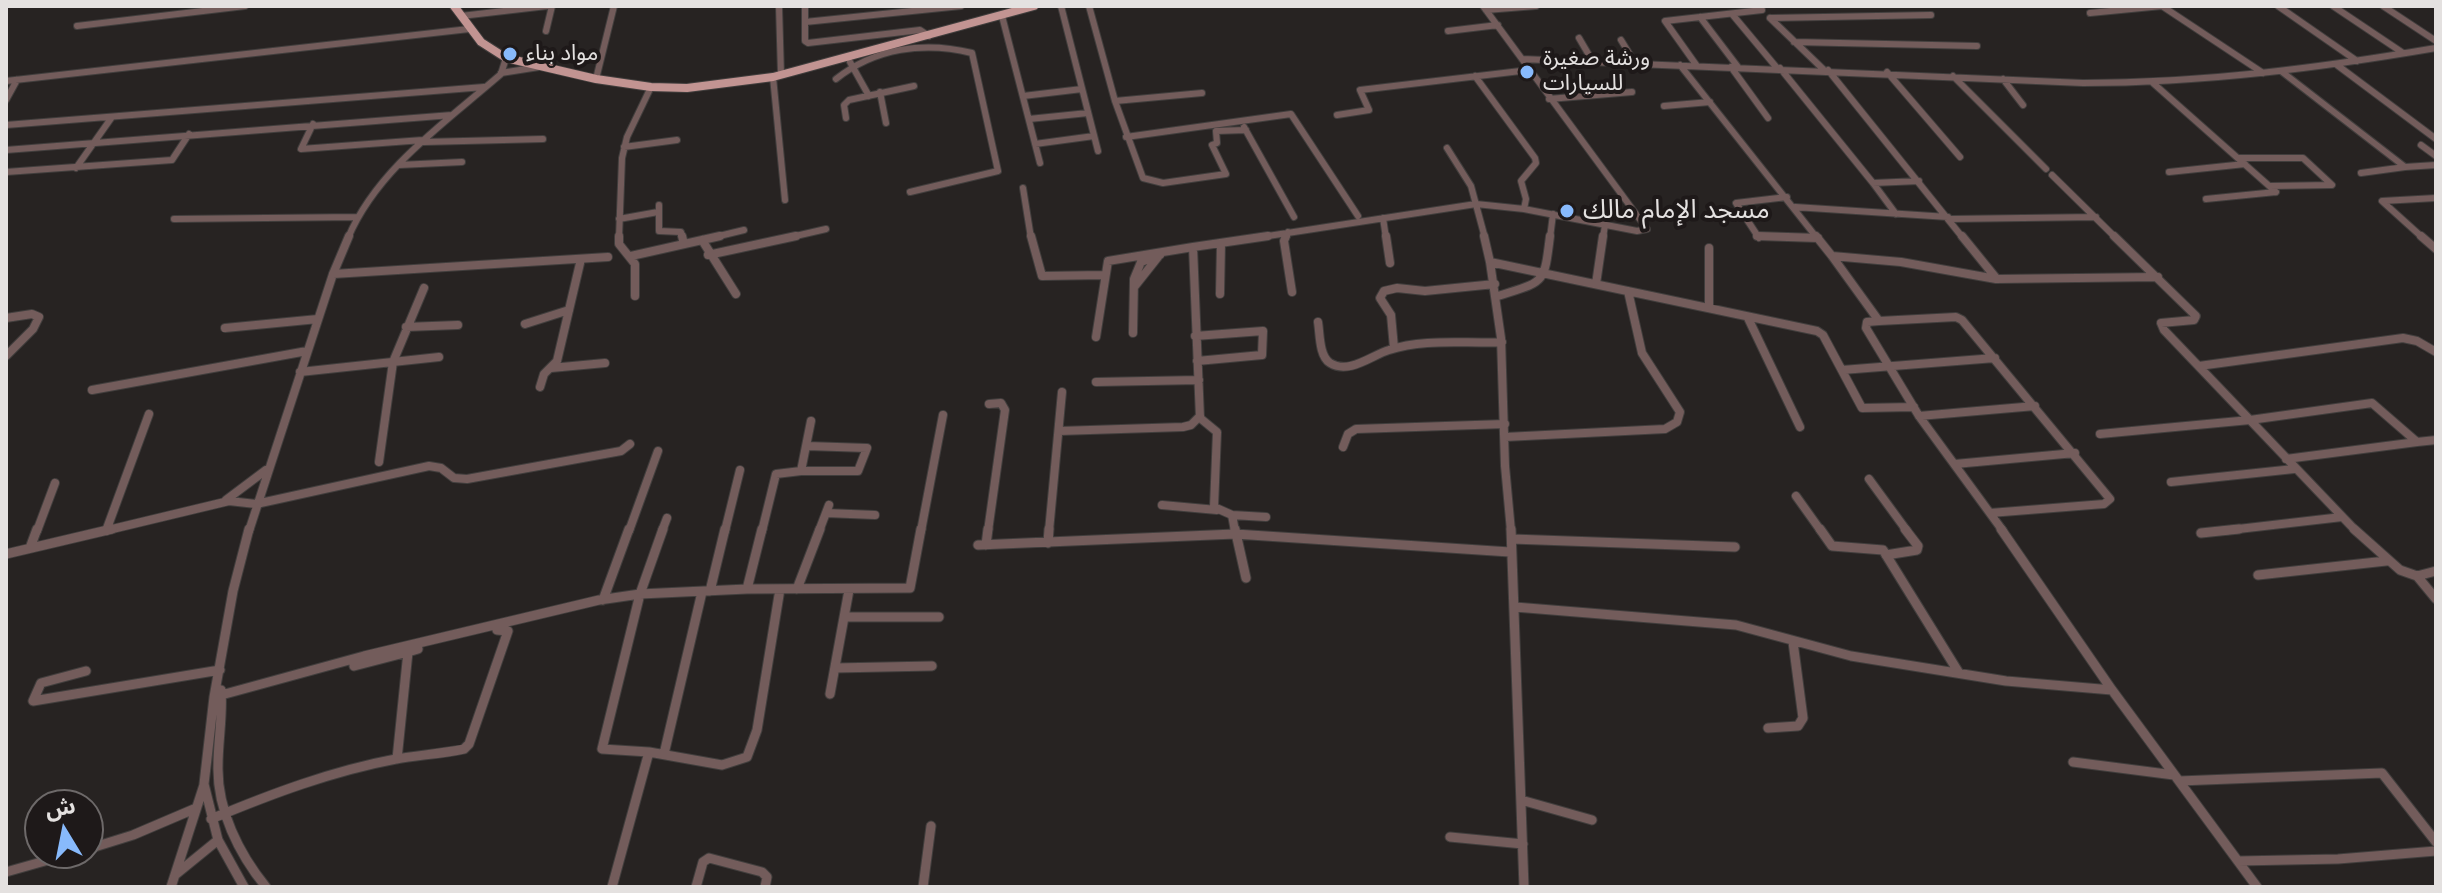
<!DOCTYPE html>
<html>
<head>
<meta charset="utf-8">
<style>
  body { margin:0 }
  #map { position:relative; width:2442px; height:893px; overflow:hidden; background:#272322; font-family:"Space Grotesk","Noto Sans Arabic",sans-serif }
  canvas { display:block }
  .frame { position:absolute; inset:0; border:8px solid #e4e1e0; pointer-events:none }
  .north { position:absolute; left:24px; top:789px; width:80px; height:80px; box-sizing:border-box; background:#1e1919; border:2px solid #6d6969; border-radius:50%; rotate:350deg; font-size:22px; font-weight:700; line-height:32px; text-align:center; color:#e4e1e0 }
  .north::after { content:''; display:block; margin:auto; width:28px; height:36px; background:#88bafc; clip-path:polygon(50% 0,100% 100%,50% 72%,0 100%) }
</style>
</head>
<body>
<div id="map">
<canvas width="2442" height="893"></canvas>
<div class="frame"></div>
<div class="north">ش</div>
</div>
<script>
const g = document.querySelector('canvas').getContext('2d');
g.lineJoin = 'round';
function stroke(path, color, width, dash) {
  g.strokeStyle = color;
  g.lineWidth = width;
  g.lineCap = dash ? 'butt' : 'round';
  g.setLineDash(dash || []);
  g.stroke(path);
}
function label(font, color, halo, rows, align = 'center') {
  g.font = font + ' "Space Grotesk","Noto Sans Arabic",sans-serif';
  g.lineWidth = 8;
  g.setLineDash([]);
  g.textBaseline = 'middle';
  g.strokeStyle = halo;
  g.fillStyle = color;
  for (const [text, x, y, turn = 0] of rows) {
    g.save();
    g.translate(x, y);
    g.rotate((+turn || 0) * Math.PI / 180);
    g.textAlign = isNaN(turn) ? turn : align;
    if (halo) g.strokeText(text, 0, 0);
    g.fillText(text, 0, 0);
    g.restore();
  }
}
const minorFar2 = new Path2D(`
  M 779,6 L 781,75
  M 805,6 L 805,41 L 808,43 L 920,30 L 929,36
  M 1061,6 L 1098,151
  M 1089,6 L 1115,101 L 1143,178 L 1163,183 L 1226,174 L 1212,145 L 1217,143 L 1216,131 L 1246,130
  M 2278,6 L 2357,61
  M 2333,6 L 2403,53
  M 2383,6 L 2436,41
  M 1486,10 L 1536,6
  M 2090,13 L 2162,6 L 2263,73
  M 1732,14 L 1777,68
  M 461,16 L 547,6
  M 1002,16 L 1040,163
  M 1700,17 L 1738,67
  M 1770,18 L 1931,15
  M 1770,18 L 1823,69
  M 805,22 L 961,6
  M 77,26 L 245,6
  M 546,31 L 552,6
  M 1448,31 L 1498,25
  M 1579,38 L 1593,62
  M 1621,40 L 1635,63
  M 1794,42 L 1977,46
  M 1522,59 L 2083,83 C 2202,83 2319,68 2436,48
  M 850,62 L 869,96
  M 1680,65 L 1817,238
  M 2337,65 L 2436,139
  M 1697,66 L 1665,21 L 1762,10
  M 1731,67 L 1768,118
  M 1780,68 L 1873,183 L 1919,181
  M 1828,70 L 1963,238
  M 2281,71 L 2405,167 L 2436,165
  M 1887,72 L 1960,157
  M 501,73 L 539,67
  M 1475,76 L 1535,158 L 1536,163 L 1521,181 L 1526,199 L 1524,209
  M 1953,76 L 2046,169
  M 773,77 L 785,200
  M 596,79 L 614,6
  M 836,79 C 875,48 924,41 972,53 L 998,171 L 910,192
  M 2003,79 L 2023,105
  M 6,81 L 469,29
  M 2153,83 L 2276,192
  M 880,92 L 886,123
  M 1023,96 L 1082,89
  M 1549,99 L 1632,92
  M 6,100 L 17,80
  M 1115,101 L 1202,93
  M 1664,106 L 1710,102
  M 1337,115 L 1369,110 L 1360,90 L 1529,70
  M 846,118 L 844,105 L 849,100 L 914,86
  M 1029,119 L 1088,113
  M 313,124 L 301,149 L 423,140
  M 6,125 L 484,87
  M 1244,127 L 1294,217
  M 1126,137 L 1291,114 L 1358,216
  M 424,142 L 543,139
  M 1035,144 L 1094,136
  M 2421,145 L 2436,156
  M 624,147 L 677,140
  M 1447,148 L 1471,186 L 1485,238
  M 6,150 L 452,115
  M 2239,158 L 2303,158 L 2332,185 L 2270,186
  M 399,165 L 462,162
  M 76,168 L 112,117
  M 6,172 L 172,160 L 189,134
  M 2169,172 L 2245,164
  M 2361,173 L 2405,167
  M 2052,175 L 2116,238
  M 1873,183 L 1896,214
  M 1023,188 L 1031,238
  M 2206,199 L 2276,192
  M 659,205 L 659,231 L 681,232 L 682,238
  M 1795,207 L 1948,217
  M 1383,218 L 1386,238
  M 174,219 L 357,217
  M 619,219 L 658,212
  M 1950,219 L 2096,217
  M 348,238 C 377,169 446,122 501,74 L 506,58
  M 619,238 L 622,158 L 627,137 L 651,87
  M 711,238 L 744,230
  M 787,238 L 826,229
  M 1255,238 L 1476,204 L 1524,209 L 1637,231 L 1647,229 L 1483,6
  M 1286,238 L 1288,232
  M 1550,238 L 1553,214
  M 1603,238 L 1605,225
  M 1759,238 L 1736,203 L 1787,197
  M 2423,238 L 2382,201 L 2436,198`);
const minorFar1 = new Path2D(`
  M 619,236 L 619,244 L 635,264 L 635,296
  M 682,236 L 684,244
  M 1031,236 L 1042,276 L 1104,275
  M 1286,236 L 1284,241 L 1292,292
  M 1386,236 L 1390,263
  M 1484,236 L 1490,262 L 1817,331 L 1823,335 L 1862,408 L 1914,407
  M 1757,236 L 1818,238
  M 1816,236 L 1832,256 L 1901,262 L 1996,279 L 2158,277
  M 1962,236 L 1996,278
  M 2114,236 L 2196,316 L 2194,320 L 2161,323 L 2164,330 L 2356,531
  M 2421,236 L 2436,249
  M 702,240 L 736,294
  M 1709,248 L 1709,307
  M 708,255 L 796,236
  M 631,256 L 720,236
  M 1832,256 L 1879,321 L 1867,322 L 1866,328 L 1919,416 L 2003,531
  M 1490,262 L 1501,338 L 1505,466 L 1511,531
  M 333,274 L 608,257
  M 1596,284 L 1603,236
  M 1135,286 L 1158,257
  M 1220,294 L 1221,243
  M 1498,296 C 1545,281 1544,285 1550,236
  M 6,318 L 32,314 L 39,317 L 33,329 L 6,356
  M 1748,318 L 1800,427
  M 1879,321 L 1956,317 L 1962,320 L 2110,499 L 2104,504 L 1990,513
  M 1318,322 C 1320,334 1319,356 1330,363 C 1349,375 1372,355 1389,350 C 1424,338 1466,344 1502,342
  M 525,324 L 569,310
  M 406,327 L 458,325
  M 225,328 L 318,319
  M 1133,333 L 1134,279 L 1141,262 L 1160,255
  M 1195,336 L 1263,331 L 1262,355 L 1197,361
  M 1096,337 L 1108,261 L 1193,247
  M 1394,348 L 1391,315 L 1380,298 L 1384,291 L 1397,288 L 1425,291 L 1495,284
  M 2199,366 L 2403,338 L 2417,341 L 2436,352
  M 551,368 L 605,363
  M 1842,370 L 1995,358
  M 300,372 L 439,357
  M 1096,382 L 1199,380
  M 540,387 L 544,374 L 557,361 L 581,259
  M 92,390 L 307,351
  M 1919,416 L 2035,406
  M 1059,431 L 1183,427 L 1191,425 L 1200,416
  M 2100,434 L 2250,420 L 2372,403 L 2417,442 L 2286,459
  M 1505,437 L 1665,429 L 1677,422 L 1680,412 L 1642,353 L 1628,291
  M 2417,442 L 2436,440
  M 1343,447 L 1348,434 L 1356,429 L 1505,424
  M 379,462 L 393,362 L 424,288
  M 1955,464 L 2075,453
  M 801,471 L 858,471 L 867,448 L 807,446
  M 1869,479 L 1907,531
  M 2171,482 L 2294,469
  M 1796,496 L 1821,531
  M 226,500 L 266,470
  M 1162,505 L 1217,510
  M 826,513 L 875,515
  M 1232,515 L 1266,517
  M 37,531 L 55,483
  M 104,531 L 229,501 L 256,504 L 429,466 L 441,468 L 454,478 L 467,479 L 621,451 L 630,444
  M 106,531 L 149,414
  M 249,531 L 333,274 L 349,236
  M 629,531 L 658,451
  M 662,531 L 667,518
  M 725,531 L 740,470
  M 762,531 L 776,474 L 801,471 L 811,421
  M 819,531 L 829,505
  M 921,531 L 943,415
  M 988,531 L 1005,410 L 1001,403 L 989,404
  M 1049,531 L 1062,392
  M 1235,531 L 1232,515 L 1214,507 L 1217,432 L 1200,418 L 1193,247 L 1268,236
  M 2221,531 L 2342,517`);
const minor = new Path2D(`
  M 663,529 L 640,594 L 602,749 L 649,752 L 722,765 L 747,757 L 757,730 L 780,589
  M 1235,529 L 1246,578
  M 1511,529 L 1524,887
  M 1820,529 L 1832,546 L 1883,550 L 1959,673
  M 2001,529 L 2112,690 L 2257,887
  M 2354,529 L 2400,570 L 2417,576
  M 2201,533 L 2239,529
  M 1512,539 L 1735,547
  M 1048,543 L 1049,529
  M 978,545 L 1235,534 L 1510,552
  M 986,545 L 988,529
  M 30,548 L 37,529
  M 6,554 L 112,529
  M 1886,555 L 1917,550 L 1918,546 L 1905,529
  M 2436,571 L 2417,576 L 2436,599
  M 2258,575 L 2386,561
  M 747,589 L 762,529
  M 797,589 L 820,529
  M 710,591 L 725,529
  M 603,600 L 629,529
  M 1515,607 L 1736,625 L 1851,656 L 2006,681 L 2112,690
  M 844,617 L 939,617
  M 354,666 L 408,652
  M 835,668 L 932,666
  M 86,671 L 41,683 L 33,701 L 220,670
  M 221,690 C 223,716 218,740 218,766 C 217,810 239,854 266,887
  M 830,694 L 849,590
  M 214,697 L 364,656 L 599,600 L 640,594 L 747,589 L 910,588 L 921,529
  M 1768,728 L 1798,726 L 1803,718 L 1793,642
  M 664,754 L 702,592
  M 397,759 L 408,652 L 418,649
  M 2073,762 L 2174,775
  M 2179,781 L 2382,773 L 2436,842
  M 1521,800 L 1592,820
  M 211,819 C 271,794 332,771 396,759 C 418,755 441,754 464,749 L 469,744 L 508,631 L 497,630
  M 1450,837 L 1523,844
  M 88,849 L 133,835 L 194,809
  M 2238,861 L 2338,859 L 2436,851
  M 6,872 L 73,853
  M 175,875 L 218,840
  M 171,887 L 204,785
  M 244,887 L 218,840 L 204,784 L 214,697 L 233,591 L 249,529
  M 612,887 L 649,752
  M 696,887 L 703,862 L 709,858 L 762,872 L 767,877 L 765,887
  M 923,887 L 931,826`);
const major = new Path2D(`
  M 454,6 L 481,42 L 506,58 L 596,79 L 651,87 L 687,88 L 773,77 L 1034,6`);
stroke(minorFar2, '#413e3d', 8);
stroke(minorFar1, '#413e3d', 10);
stroke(minor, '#413e3d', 11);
stroke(major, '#413e3d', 10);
stroke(minorFar2, '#735c5b', 6);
stroke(minorFar1, '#735c5b', 8);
stroke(minor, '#735c5b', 9);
stroke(major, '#c29492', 8);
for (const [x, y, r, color] of [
  [510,54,8,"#88bafc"],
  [1527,72,8,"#88bafc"],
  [1567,211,8,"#88bafc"]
]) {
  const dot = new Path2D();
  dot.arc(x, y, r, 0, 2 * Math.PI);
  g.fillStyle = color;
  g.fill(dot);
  stroke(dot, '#1e1919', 3);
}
label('22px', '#e4e1e0', '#1e1919', [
  ["مواد بناء",526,54],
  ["ورشة صغيرة",1543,59],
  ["للسيارات",1543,84]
], 'left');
label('26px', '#e4e1e0', '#1e1919', [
  ["مسجد الإمام مالك",1583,211]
], 'left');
</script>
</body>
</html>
